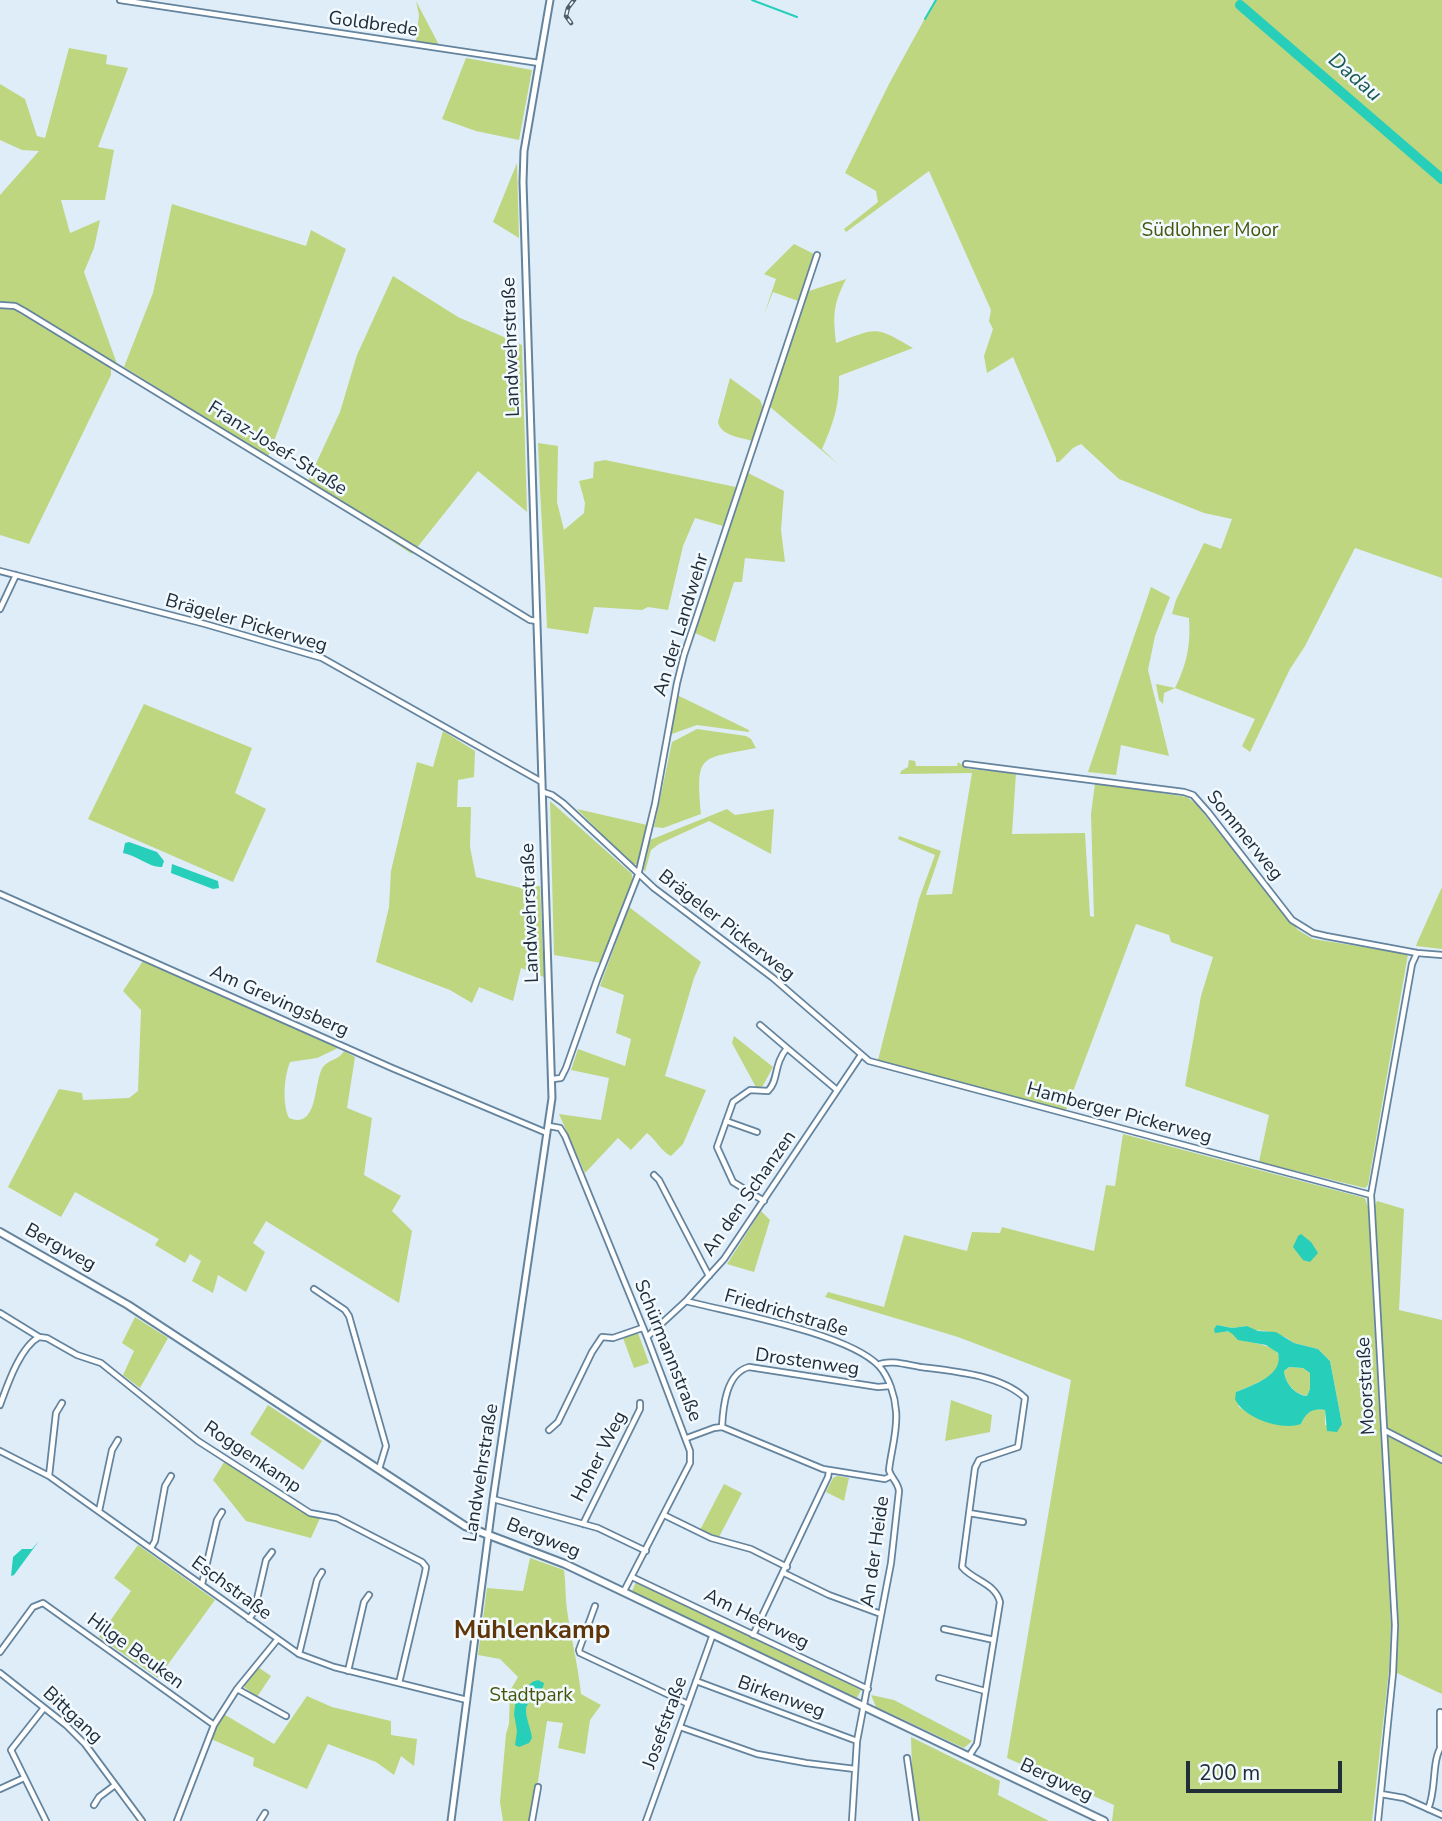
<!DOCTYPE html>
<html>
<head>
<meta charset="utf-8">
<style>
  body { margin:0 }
  #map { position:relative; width:1442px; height:1821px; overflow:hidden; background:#dfedf9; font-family:"Nunito Sans",sans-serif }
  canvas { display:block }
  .scale { position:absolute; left:1186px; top:1761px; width:156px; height:32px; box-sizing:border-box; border:4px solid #202e39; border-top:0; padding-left:9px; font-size:21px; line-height:24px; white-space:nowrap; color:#202e39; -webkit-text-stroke:5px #f2f9ff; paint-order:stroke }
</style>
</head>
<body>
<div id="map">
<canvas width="1442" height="1821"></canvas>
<div class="scale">200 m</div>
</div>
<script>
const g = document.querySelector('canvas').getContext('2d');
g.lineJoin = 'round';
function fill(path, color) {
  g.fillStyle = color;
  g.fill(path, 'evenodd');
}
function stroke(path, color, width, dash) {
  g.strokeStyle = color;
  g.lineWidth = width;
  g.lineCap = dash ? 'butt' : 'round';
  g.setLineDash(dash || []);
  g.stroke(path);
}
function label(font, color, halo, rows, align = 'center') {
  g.font = font + ' "Nunito Sans",sans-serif';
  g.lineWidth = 5;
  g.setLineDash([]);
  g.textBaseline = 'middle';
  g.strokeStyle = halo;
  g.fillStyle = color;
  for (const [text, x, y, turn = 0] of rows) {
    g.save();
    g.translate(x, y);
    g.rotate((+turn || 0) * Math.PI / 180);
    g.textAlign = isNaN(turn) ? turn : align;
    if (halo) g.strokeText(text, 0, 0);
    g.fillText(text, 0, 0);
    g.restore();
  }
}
fill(new Path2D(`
  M 935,0 L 1442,0 L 1442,578 L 1355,548 L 1305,646 L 1290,669 L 1250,752 L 1242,746 L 1255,719 L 1175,688 L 1164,693 L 1163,704 L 1159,700 L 1156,684 L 1175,688 C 1187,664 1191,644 1189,618 L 1172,614 L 1176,600 L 1204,543 L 1221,549 L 1232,519 L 1204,513 L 1119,479 L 1081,444 L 1073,448 L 1059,462 L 1056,462 L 1056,458 L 1013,357 L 987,373 L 984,356 L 993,329 L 989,321 L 991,310 L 929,171 L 846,232 L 844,229 L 878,202 L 876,191 L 845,173 L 890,82 Z
  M 416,1 L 439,45 L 416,41 L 419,15 Z
  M 69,48 L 107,55 L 106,64 L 128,68 L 98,147 L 114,150 L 105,200 L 61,200 L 70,233 L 100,220 L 94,248 L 84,272 L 117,364 L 20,305 L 0,303 L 0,195 L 39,151 L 22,150 L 0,140 L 0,84 L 25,99 L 37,136 L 45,138 Z
  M 466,58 L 532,70 L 519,140 L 476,131 L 442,119 Z
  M 517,163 L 519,238 L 493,222 Z
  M 172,204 L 306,246 L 311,230 L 346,249 L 268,457 L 124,367 L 153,293 Z
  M 794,244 L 814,254 L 798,301 L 773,292 L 764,315 L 776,279 L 764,274 Z
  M 393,276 L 458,317 L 522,345 L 527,512 L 478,471 L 412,554 L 306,485 L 340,412 L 357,355 Z
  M 846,279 C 833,305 833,314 836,343 C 877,328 874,325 913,348 L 839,376 C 840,403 833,425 822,449 L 838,464 L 769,406 L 806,292 Z
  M 0,308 L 15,310 L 111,368 L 111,375 L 29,544 L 0,535 Z
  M 730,378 L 760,400 L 763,407 L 752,441 C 740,437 721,436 718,422 Z
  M 538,443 L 558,446 L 557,502 L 564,530 L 584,513 L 585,503 L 579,481 L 593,478 L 594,462 L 605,460 L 736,487 L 723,526 L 695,518 L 683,546 L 668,610 L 648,607 L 642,610 L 594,607 L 588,634 L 547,628 C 545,566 540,505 538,443 Z
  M 748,473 L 784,491 L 781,530 L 785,562 L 745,558 L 742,582 L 734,582 L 715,642 L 695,633 Z
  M 1151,587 L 1170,597 L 1155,636 L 1148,670 L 1169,756 L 1121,745 L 1116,775 L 1088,772 Z
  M 677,695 L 749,730 L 749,732 L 697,725 L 669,735 Z
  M 144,704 L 252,748 L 235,793 L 266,809 L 233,882 L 88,819 Z
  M 697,729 L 746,736 L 751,739 L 756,748 C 699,759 696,753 701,814 L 663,828 L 654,827 L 672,742 Z
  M 443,731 L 475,751 L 474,777 L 458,780 L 457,807 L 471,807 L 470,847 L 476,877 L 521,888 L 540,886 L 544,977 L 521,968 L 513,1001 L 479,987 L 472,1003 L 450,990 L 376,962 L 389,907 L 391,871 L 417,762 L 433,767 Z
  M 909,760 L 915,761 L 916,766 L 957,766 L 958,762 L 968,769 L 1016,773 L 1012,834 L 1085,833 L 1090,916 L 1094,917 L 1091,814 L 1095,783 L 1187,797 L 1196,804 L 1298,930 L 1313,939 L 1408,954 L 1368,1185 L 1365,1188 L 1259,1162 L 1269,1115 L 1185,1086 L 1201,996 L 1213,957 L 1171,942 L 1169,935 L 1136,924 L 1066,1110 L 1004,1097 L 878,1060 L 919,899 L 935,855 L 898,839 L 899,836 L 941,851 L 926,895 L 952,894 L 972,773 L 900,774 L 901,771 L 908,767 Z
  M 550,801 L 632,874 L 633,881 L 601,963 L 554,955 Z
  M 577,809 L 647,825 L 637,864 L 632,865 Z
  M 727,809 L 735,815 L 774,809 L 771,854 L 709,821 L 659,844 L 651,850 L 645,872 L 643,868 L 650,840 Z
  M 1442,887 L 1442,949 L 1416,946 L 1417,943 Z
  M 629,907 L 701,962 L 694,978 L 665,1076 L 706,1090 L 683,1144 L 671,1156 C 661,1151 657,1141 647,1133 L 631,1150 L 618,1138 L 585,1173 L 559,1114 L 601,1120 L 609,1078 L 571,1070 L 578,1049 L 625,1066 L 631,1039 L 616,1033 L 624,995 L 600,986 Z
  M 143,961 L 338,1048 L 317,1058 L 290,1062 C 284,1077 282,1103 289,1118 C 319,1130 313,1082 323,1067 C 329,1059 339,1060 344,1051 L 355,1057 L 347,1108 L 372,1118 L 364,1175 L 401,1196 L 392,1211 L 412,1231 L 399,1303 L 266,1221 L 253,1243 L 265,1252 L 246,1292 L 218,1275 L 213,1293 L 192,1281 L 201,1261 L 190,1254 L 185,1263 L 155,1245 L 159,1239 L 75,1192 L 61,1217 L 8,1187 L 59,1089 L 82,1093 L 83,1100 L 129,1098 L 138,1091 L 141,1010 L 123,991 Z
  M 734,1036 L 773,1067 L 761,1089 L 757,1089 L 732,1043 Z
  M 1123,1134 L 1365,1198 L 1368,1207 L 1391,1625 L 1389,1670 L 1372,1821 L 1112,1821 L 1114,1805 L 1007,1758 L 1071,1380 L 958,1337 L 825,1297 L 828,1292 L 884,1307 L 904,1235 L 967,1251 L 972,1232 L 1000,1233 L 1002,1227 L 1094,1251 L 1106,1185 L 1115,1186 ZM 1217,1325 L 1232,1328 L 1247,1326 L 1253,1330 L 1266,1331 L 1285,1337 L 1294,1343 L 1318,1349 L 1330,1361 L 1342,1424 L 1325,1425 L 1325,1410 C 1311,1408 1306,1412 1301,1424 C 1278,1427 1258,1420 1239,1407 L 1236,1392 C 1248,1387 1286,1374 1279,1356 C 1277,1351 1271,1347 1266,1346 C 1253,1341 1240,1343 1231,1332 L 1221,1331 Z
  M 1377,1201 L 1404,1209 L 1399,1310 L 1442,1320 L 1442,1694 L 1397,1673 L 1397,1625 L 1374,1207 Z
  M 761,1211 L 770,1220 L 754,1272 L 727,1264 Z
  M 135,1317 L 168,1338 L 140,1388 L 123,1375 L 134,1351 L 122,1343 Z
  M 638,1333 L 649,1363 L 634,1368 L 623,1338 Z
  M 1289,1367 L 1303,1368 L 1310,1373 L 1310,1389 L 1307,1396 C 1295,1394 1285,1383 1284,1371 Z
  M 951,1400 L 992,1415 L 990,1432 L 945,1441 Z
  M 268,1405 L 322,1441 L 303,1470 L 250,1434 Z
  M 226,1459 L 310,1513 L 321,1516 L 311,1538 L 246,1521 L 213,1480 Z
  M 837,1476 L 849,1478 L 844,1501 L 826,1492 L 833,1478 Z
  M 724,1484 L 742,1493 L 719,1537 L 700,1530 Z
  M 138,1545 L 215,1600 L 158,1678 L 99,1637 L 131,1591 L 114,1578 Z
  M 530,1558 L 564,1570 C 566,1583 565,1597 567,1610 C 571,1638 578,1665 581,1694 L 601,1705 L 590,1720 L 585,1754 L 558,1748 L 563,1723 L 547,1721 L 532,1821 L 503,1821 L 500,1802 L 506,1734 L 509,1724 L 510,1691 L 518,1677 L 500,1659 L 478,1655 L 487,1588 L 523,1591 Z
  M 636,1582 L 861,1690 L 857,1698 L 632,1591 Z
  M 258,1667 L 271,1676 L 257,1697 L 244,1687 Z
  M 871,1695 L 894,1700 L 972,1741 L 964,1748 L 876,1707 Z
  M 307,1696 L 332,1707 L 391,1721 L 391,1735 L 417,1739 L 414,1766 L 401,1756 L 394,1775 L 376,1762 L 328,1744 L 307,1789 L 253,1766 L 254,1758 L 209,1738 L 222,1713 L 274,1744 Z
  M 911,1737 L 1000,1781 L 998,1795 L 1049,1821 L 917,1821 L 912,1770 Z`), '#bdd67f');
fill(new Path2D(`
  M 129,842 L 157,852 L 164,861 L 162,867 C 150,868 136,855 123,853 L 125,843 Z
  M 172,864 L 218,881 L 219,888 L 213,889 L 171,873 Z
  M 1301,1234 L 1311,1242 L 1318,1253 L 1310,1262 L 1303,1260 L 1293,1247 L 1298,1236 Z
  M 1217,1325 L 1232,1328 L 1247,1326 L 1258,1331 L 1276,1332 L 1294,1343 L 1318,1349 L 1330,1361 L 1342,1424 L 1337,1432 L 1327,1431 L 1325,1410 C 1311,1408 1306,1413 1301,1424 C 1282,1431 1243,1418 1235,1399 L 1236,1392 C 1253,1385 1284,1375 1278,1353 L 1266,1345 L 1238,1340 C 1227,1328 1230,1332 1215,1333 L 1214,1329 ZM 1289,1367 L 1303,1368 L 1310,1373 L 1310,1389 L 1307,1396 C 1295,1395 1285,1383 1284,1371 Z
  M 39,1541 L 14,1575 L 11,1576 L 13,1557 L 22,1549 L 32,1549 Z
  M 538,1680 L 544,1683 C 541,1700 526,1699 526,1710 C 526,1719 531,1729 532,1738 L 529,1743 L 519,1747 L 515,1745 L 517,1731 L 514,1714 L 517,1691 L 525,1690 L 532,1682 Z`), '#27cfba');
stroke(new Path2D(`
  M 752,0 L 797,17
  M 925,19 L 936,0`), '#27cfba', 2);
stroke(new Path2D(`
  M 1240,5 L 1442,179`), '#27cfba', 10);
const minor = new Path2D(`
  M 120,0 L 539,63
  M 0,305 L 15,306 L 24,311 L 530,620 L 537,621
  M 0,571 L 205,624 L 322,658 L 542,782
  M 0,609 L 16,575
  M 966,764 L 1184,792 L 1193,795 L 1208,812 L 1292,920 L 1313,933 L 1326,936 L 1417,953 L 1442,955
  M 543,792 L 552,795 L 563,803 L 654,888 L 773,978 L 869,1061 L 1371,1195
  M 0,894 L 392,1068 L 547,1133
  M 760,1025 L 787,1048
  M 553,1079 L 561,1078 L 566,1068 L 597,980 L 638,875 L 655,804 L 677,683 L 684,655 L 817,255
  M 726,1121 L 757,1132
  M 549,1126 L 560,1128 L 565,1136 L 647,1337 L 690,1451 L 690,1463 L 624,1591
  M 654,1175 L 659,1180 L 709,1276
  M 764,1201 L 733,1182 L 717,1147 L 733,1102 L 750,1090 L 768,1091 C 779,1080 773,1065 787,1048 L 837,1090
  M 314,1289 L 345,1310 L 349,1316 L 386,1446 L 379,1469
  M 686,1301 C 732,1313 848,1333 879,1366 C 889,1377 895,1396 896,1411 C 898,1430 891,1451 889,1470 C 891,1478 898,1482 899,1491 L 891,1563 L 857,1741 L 852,1821
  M 0,1313 L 39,1337 L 47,1338 L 77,1355 L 101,1363 L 198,1441 L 310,1513 L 337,1518 L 422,1562 L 426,1567 L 425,1573 L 399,1683
  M 647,1337 L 686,1301 L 724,1259 L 861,1055
  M 878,1365 C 889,1359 908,1365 921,1367 C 953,1371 1001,1375 1025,1398 L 1018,1447 L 979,1460 L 975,1468 L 962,1567 C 974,1581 995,1583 1000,1602 L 977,1744 L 969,1756
  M 0,1405 C 7,1386 20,1347 39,1337
  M 722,1427 C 723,1407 726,1373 749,1367 L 878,1387 L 890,1386
  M 549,1430 L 558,1422 L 592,1352 L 602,1337 L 613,1338 L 642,1328
  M 1384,1430 L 1442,1460
  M 687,1438 L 714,1428 L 722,1427 L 823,1469 L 885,1479 L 891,1476
  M 0,1451 L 49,1476 L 299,1654 L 334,1667 L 467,1700
  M 49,1476 L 56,1413 L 62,1403
  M 493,1499 L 598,1528 L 646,1551
  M 99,1511 L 112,1450 L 118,1440
  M 969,1513 L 1023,1522
  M 664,1515 L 711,1538 L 751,1549 L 787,1567
  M 583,1524 L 640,1409 L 640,1403
  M 151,1548 L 155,1541 L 165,1486 L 171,1476
  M 784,1573 L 829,1595 L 881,1614
  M 632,1577 L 868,1689
  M 202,1584 L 217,1520 L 222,1512
  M 595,1606 L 579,1650 L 580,1653 L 688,1704
  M 249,1619 L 254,1612 L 266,1560 L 272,1552
  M 944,1629 L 994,1640
  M 753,1635 L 828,1477 L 829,1471
  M 0,1652 L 33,1607 L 43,1603 L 214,1725
  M 299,1654 L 317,1580 L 322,1572
  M 348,1671 L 364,1602 L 369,1595
  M 0,1673 L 66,1725 L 85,1744 L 142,1821
  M 939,1678 L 985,1691
  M 696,1681 L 857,1741
  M 237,1689 L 286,1716
  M 44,1708 L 11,1750 L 46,1821
  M 680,1727 L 757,1754 L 806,1763 L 855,1769
  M 1440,1746 L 1440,1712
  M 907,1758 L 916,1821
  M 0,1789 L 24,1778
  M 1381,1794 L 1404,1798 L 1442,1815
  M 94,1805 L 99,1797 L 115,1785
  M 1428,1809 C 1437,1789 1431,1761 1442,1745
  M 177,1821 L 214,1725 L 237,1689 L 277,1640
  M 260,1821 L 265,1813
  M 532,1821 L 538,1787
  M 646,1821 L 713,1634
  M 1378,1821 L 1393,1673 L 1395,1625 L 1371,1195 L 1412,964 L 1417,953`);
const tertiary = new Path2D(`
  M 451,1821 L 493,1499 L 552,1098 L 523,182 L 524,151 L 550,0`);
const secondary = new Path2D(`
  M 0,1232 L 128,1305 L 465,1526 L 565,1564 L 1104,1821`);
stroke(minor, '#64849e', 8);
stroke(tertiary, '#64849e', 9);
stroke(secondary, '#64849e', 10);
stroke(minor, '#fff', 4.5);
stroke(tertiary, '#fff', 5);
stroke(secondary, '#fff', 6);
const rail = new Path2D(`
  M 571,23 L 566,16 L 568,8 L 574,0`);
stroke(rail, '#4f5d68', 4.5);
stroke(rail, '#f2f9ff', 2, [5]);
label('19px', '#202e39', '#f2f9ff', [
  ["Goldbrede",373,25,8],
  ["Landwehrstraße",512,347,-92],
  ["Franz-Josef-Straße",277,449,32],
  ["Brägeler Pickerweg",246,624,16],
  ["An der Landwehr",682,625,-73],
  ["Sommerweg",1244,836,51],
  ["Landwehrstraße",531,913,-92],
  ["Brägeler Pickerweg",726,926,38],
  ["Am Grevingsberg",279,1002,24],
  ["Hamberger Pickerweg",1119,1114,15],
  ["An den Schanzen",750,1194,-55],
  ["Bergweg",60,1248,29],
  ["Friedrichstraße",786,1314,16],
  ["Schürmannstraße",667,1351,68],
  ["Drostenweg",807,1363,8],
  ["Moorstraße",1367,1386,-93],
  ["Hoher Weg",600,1457,-63],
  ["Roggenkamp",252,1458,34],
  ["Landwehrstraße",482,1473,-81],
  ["Bergweg",543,1539,22],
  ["An der Heide",876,1552,-82],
  ["Eschstraße",231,1589,36],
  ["Am Heerweg",756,1620,26],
  ["Hilge Beuken",135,1652,36],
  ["Birkenweg",781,1698,20],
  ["Bittgang",72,1716,43],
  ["Josefstraße",666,1723,-70],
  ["Bergweg",1056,1781,25]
]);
label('19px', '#45560a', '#f2f9ff', [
  ["Südlohner Moor",1210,231],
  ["Stadtpark",531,1696]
]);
label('italic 21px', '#1b5951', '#f2f9ff', [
  ["Dadau",1354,78,41]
]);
label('bold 26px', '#5f360a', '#f2f9ff', [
  ["Mühlenkamp",532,1632]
]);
</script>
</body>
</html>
